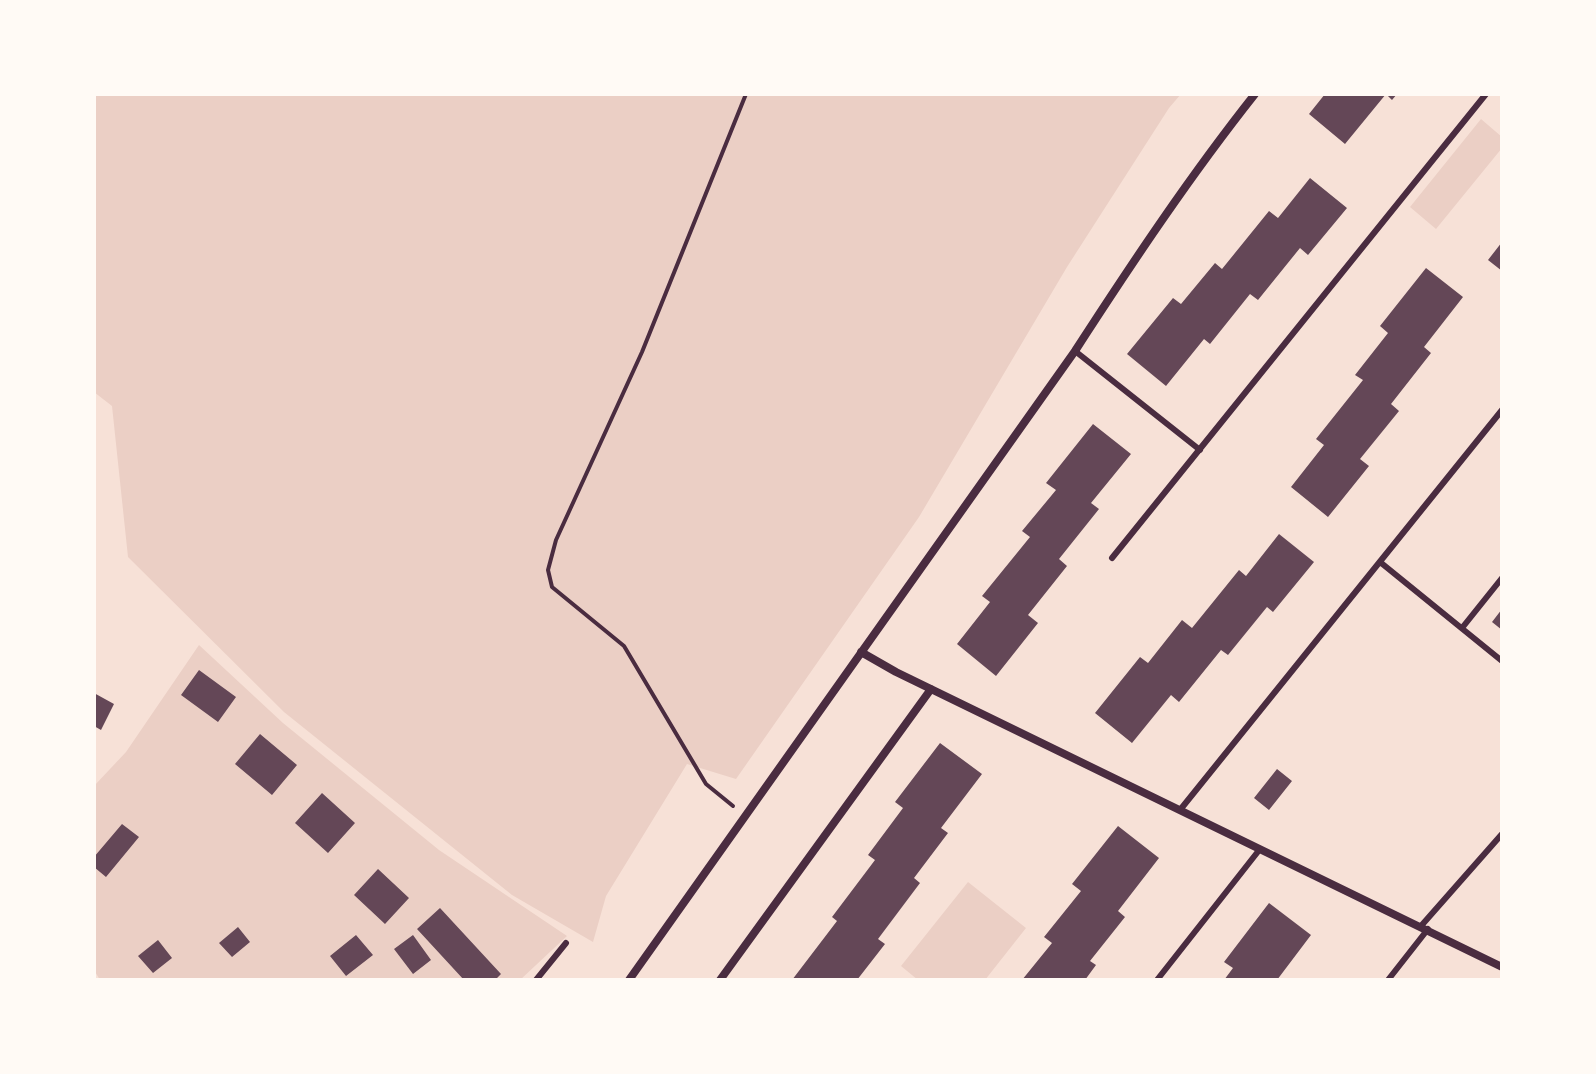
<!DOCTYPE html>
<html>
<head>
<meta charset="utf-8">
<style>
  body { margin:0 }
  #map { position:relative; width:1596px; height:1074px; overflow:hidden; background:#f7e1d7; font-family:Spectral,serif }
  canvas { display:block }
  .frame { position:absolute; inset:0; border:96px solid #fffaf5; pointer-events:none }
</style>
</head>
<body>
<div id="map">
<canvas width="1596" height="1074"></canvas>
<div class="frame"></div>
</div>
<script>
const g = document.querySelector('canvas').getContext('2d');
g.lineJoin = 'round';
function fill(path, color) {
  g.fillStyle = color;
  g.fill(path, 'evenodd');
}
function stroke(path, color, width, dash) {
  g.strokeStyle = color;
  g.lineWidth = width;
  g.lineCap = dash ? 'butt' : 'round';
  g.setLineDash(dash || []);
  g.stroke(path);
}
fill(new Path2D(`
  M 94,94 L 1181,94 L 1169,108 L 1067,267 L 919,517 L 736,779 L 687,764 L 606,896 L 593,942 L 512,895 L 284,712 L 128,557 L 112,406 L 94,392 Z
  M 1481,119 L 1502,137 L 1502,148 L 1436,229 L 1410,207 Z
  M 199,645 L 283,723 L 439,850 L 567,936 L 520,980 L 100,980 L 94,970 L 94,786 L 126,752 Z
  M 968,882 L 1026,928 L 985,980 L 918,980 L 901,966 Z`), '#ebcfc5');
fill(new Path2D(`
  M 1325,94 L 1397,94 L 1392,100 L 1386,94 L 1345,144 L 1309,114 Z
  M 1310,178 L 1347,208 L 1308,255 L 1300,248 L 1258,300 L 1250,294 L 1210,344 L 1204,339 L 1166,386 L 1127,354 L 1173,298 L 1181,304 L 1215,263 L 1222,269 L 1269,211 L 1278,218 Z
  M 1502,242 L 1502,271 L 1488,260 Z
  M 1426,268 L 1463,297 L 1424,347 L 1431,353 L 1391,404 L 1399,411 L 1360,459 L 1369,466 L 1328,517 L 1291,487 L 1324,445 L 1316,439 L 1363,380 L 1355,375 L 1388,333 L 1380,326 Z
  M 1093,424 L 1131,454 L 1091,503 L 1099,509 L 1059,559 L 1067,566 L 1028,615 L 1038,623 L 996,676 L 957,644 L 990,602 L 982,596 L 1030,537 L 1022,531 L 1056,490 L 1046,483 Z
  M 1279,534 L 1314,562 L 1273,612 L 1267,607 L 1228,655 L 1221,650 L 1179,702 L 1171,695 L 1132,743 L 1095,713 L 1140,657 L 1148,663 L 1182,620 L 1192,628 L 1239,570 L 1246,576 Z
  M 1502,609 L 1502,630 L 1492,622 Z
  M 199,670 L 236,697 L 218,722 L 181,695 Z
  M 94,693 L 114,704 L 101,730 L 94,726 Z
  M 260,734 L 297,765 L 272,795 L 235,764 Z
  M 940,743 L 982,774 L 941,828 L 948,833 L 914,878 L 920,883 L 878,939 L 885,944 L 857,980 L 792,980 L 837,921 L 832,917 L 875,860 L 868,855 L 903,808 L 895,802 Z
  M 1277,769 L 1292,781 L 1269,810 L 1254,798 Z
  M 322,793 L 355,823 L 328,853 L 295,823 Z
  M 122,824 L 139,837 L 106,877 L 94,867 L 94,857 Z
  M 1118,826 L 1159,858 L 1118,911 L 1125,917 L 1090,961 L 1096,965 L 1085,980 L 1022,980 L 1052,943 L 1044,937 L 1081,891 L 1072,884 Z
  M 378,869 L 409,898 L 385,924 L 354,895 Z
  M 1269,903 L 1311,935 L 1277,980 L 1224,980 L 1233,968 L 1224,962 Z
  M 440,908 L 501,974 L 495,980 L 464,980 L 417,929 Z
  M 238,927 L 250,942 L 232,957 L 219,943 Z
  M 356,935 L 373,955 L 346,976 L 330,956 Z
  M 413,935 L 431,960 L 413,974 L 394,949 Z
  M 158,940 L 172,958 L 153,973 L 138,956 Z`), '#644757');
stroke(new Path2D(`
  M 733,806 L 706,784 L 624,646 L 552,587 L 548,570 L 556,540 L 642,352 L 746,94`), '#4a2c40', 4);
stroke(new Path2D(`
  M 1075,351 L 1200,450
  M 1112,558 L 1486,94
  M 1380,562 L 1502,661
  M 1462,628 L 1502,578
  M 1180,810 L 1502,410
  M 1421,926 L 1502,834
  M 536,980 L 566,943
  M 1157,980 L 1260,849
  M 1388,980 L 1428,929`), '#4a2c40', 6);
stroke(new Path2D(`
  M 861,652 L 896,672 L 1502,967
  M 629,980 L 1075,351 C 1132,263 1190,176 1255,94
  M 720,980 L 931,689`), '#4a2c40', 8);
</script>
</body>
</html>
